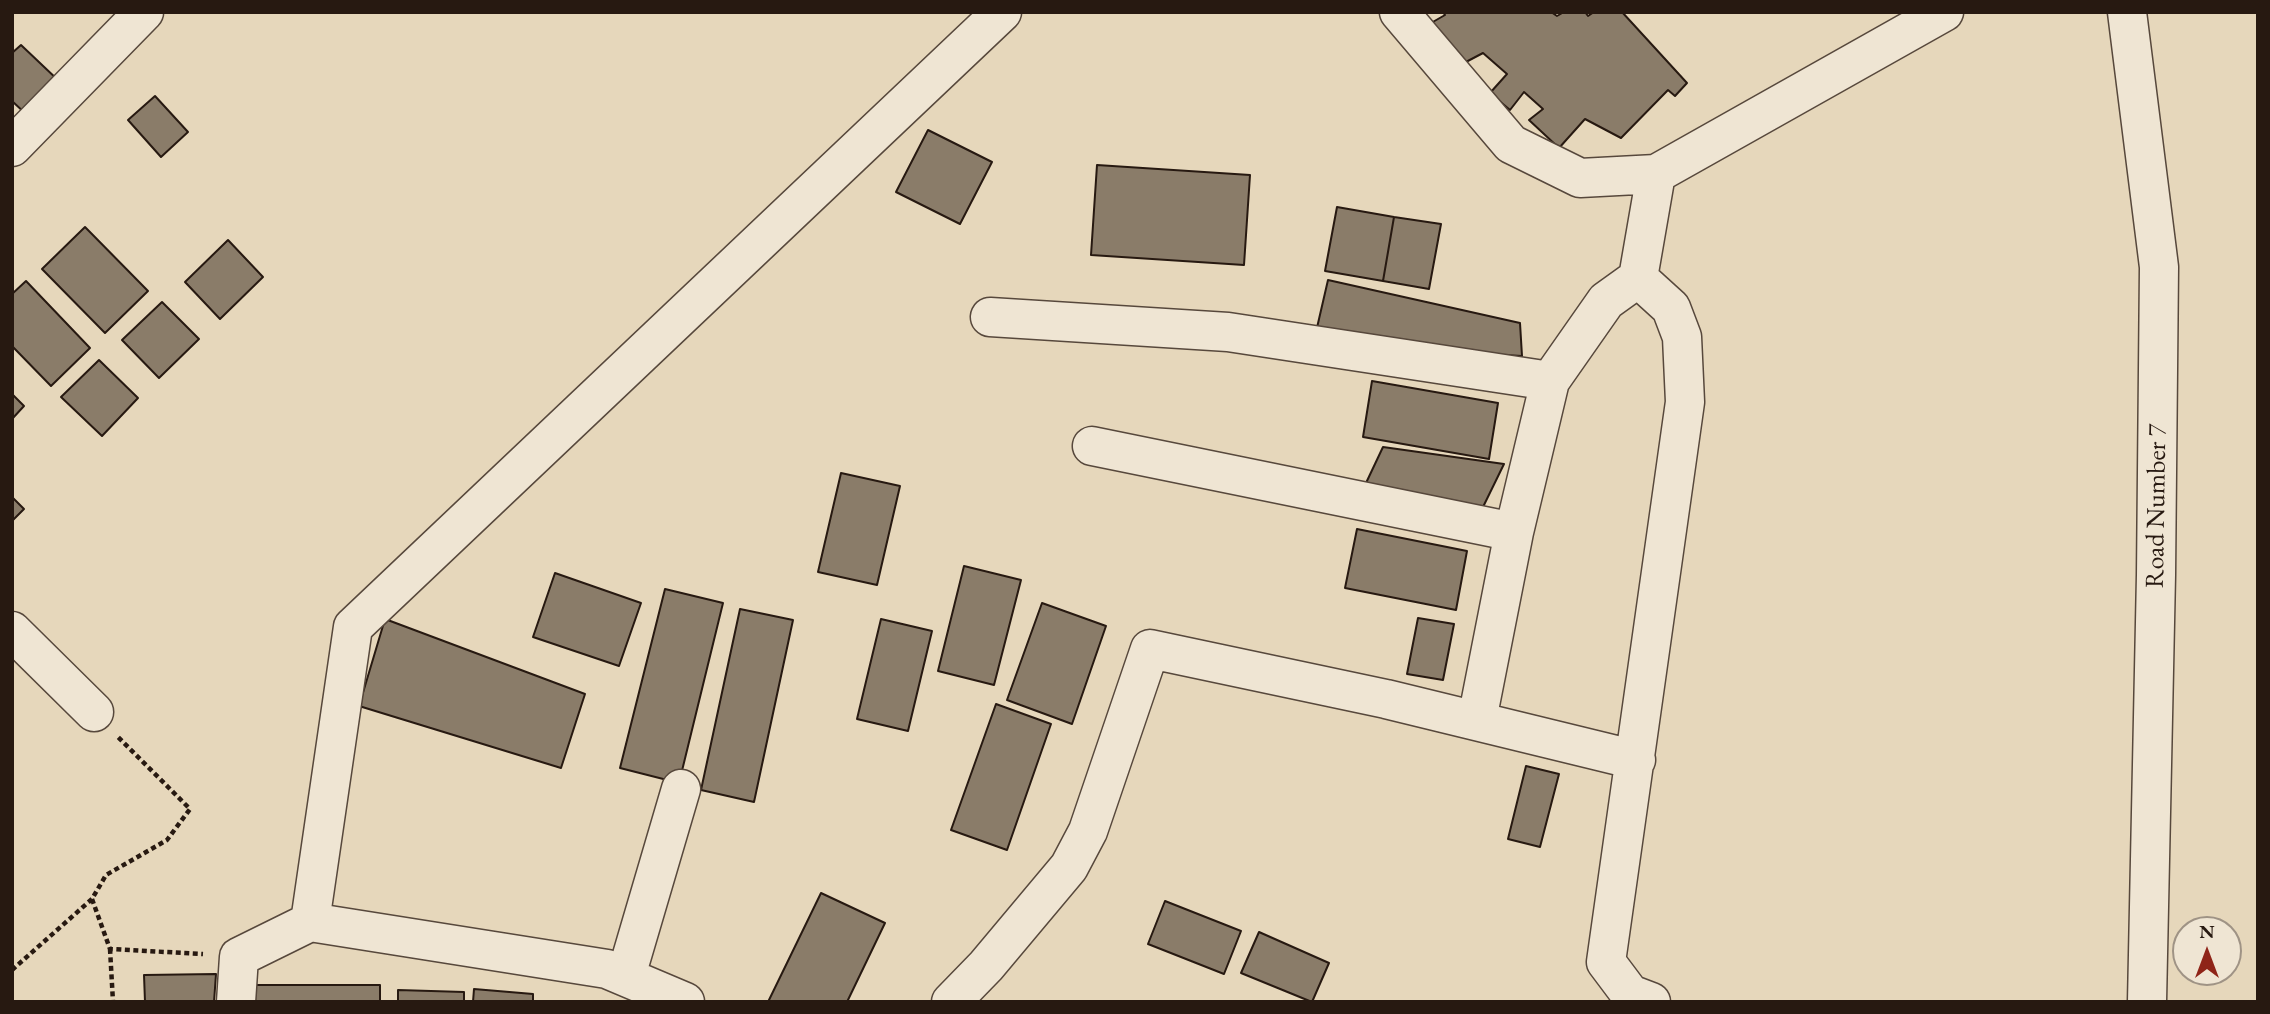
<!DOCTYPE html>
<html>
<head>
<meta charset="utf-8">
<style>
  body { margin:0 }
  #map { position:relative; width:2270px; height:1014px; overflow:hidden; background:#e6d7bb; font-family:"EB Garamond",serif }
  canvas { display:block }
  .frame { position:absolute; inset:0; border:14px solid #271911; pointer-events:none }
  .north { position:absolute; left:2172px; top:916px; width:70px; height:70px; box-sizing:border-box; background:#efe5d3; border:2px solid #9f9385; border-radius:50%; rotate:0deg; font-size:19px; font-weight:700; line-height:28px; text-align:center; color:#271911 }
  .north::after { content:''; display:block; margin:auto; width:24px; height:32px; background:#8f2418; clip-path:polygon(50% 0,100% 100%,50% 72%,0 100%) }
</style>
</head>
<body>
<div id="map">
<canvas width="2270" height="1014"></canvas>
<div class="frame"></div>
<div class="north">N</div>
</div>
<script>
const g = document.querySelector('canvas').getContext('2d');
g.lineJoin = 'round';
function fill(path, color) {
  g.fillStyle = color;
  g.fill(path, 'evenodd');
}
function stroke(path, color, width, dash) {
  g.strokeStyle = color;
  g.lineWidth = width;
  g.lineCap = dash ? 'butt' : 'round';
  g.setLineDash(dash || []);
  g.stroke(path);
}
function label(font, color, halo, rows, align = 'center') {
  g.font = font + ' "EB Garamond",serif';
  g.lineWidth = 5;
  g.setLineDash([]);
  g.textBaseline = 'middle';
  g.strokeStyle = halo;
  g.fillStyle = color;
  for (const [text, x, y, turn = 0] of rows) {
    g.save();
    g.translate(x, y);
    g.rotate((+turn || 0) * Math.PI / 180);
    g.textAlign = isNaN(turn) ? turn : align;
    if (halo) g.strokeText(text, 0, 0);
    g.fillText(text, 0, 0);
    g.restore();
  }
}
const building = new Path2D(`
  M 1443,12 L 1551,12 L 1557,16 L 1564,12 L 1585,12 L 1588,16 L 1594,12 L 1622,12 L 1687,83 L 1675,96 L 1668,90 L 1621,138 L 1585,119 L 1559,148 L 1529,120 L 1543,109 L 1524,92 L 1510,110 L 1490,93 L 1507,74 L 1483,53 L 1464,63 L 1424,27 L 1445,15 Z
  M 21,45 L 60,82 L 27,115 L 12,101 L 12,53 Z
  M 155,96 L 188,132 L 161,157 L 128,120 Z
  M 928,130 L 992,162 L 960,224 L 896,192 Z
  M 1097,165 L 1250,175 L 1244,265 L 1091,255 Z
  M 1337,207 L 1394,217 L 1383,281 L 1325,271 Z
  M 1394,217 L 1441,224 L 1429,289 L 1383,281 Z
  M 85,227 L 148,291 L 105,333 L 42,269 Z
  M 228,240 L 263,277 L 220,319 L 185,282 Z
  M 1328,280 L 1520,323 L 1522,356 L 1313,345 Z
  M 26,281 L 90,348 L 51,386 L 12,346 L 12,294 Z
  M 162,302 L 199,339 L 159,378 L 122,340 Z
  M 99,360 L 138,398 L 102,436 L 61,397 Z
  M 1372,381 L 1498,403 L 1489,459 L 1363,437 Z
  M 12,394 L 24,406 L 12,419 Z
  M 1383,447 L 1504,464 L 1483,507 L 1366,483 Z
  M 841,473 L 900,486 L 877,585 L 818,572 Z
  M 12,497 L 24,509 L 12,521 Z
  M 1357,529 L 1467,551 L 1456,610 L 1345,588 Z
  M 964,566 L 1021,580 L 994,685 L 938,671 Z
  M 555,573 L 641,603 L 619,666 L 533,637 Z
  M 665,589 L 723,603 L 679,783 L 620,768 Z
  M 1042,603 L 1106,626 L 1072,724 L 1007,700 Z
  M 740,609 L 793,620 L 754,802 L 701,790 Z
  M 1418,618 L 1454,624 L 1443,680 L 1407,674 Z
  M 385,619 L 585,694 L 561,768 L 359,706 Z
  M 881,619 L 932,631 L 908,731 L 857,719 Z
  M 996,704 L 1051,724 L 1007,850 L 951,830 Z
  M 1526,766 L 1559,774 L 1540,847 L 1508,839 Z
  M 821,893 L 885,923 L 847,1002 L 768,1002 Z
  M 1165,901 L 1241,931 L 1224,974 L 1148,944 Z
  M 1259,932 L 1329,963 L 1312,1002 L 1241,973 Z
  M 216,974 L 214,1002 L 145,1002 L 144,975 Z
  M 251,985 L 380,985 L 380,1002 L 251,1002 Z
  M 474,989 L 533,994 L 533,1002 L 473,1002 Z
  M 398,990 L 464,992 L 464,1002 L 398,1002 Z`);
fill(building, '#8a7c69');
stroke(building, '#271911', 2);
const minor = new Path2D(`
  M 1399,12 L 1511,144 L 1580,178 L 1656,174 L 1944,12
  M 2127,12 L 2159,267 L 2156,575 L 2147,1002
  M 12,147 L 144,12
  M 1638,278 L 1671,308 L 1682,337 L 1685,402 L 1606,962 L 1630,994 L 1651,1002
  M 990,317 L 1228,332 L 1550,381
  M 1092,446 L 1514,532
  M 12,631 L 94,712
  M 1477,720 L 1514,532 L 1550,381 L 1606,301 L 1638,278 L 1656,174
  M 310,922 L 353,627 L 1002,12
  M 626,976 L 681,789
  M 236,1002 L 239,957 L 310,922 L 607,969 L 685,1002
  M 951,1002 L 986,966 L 1069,867 L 1088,831 L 1150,649 L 1386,699 L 1636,760`);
stroke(minor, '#57483c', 41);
stroke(new Path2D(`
  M 92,899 L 110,949 L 203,954
  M 110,949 L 113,1002
  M 12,970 L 92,899 L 106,875 L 167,840 L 190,809 L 118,737`), '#271911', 4.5, [5, 3.5]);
stroke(minor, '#efe5d3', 38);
label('26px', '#271911', '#efe5d3', [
  ["Road Number 7",2157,506,-89]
]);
</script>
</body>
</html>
